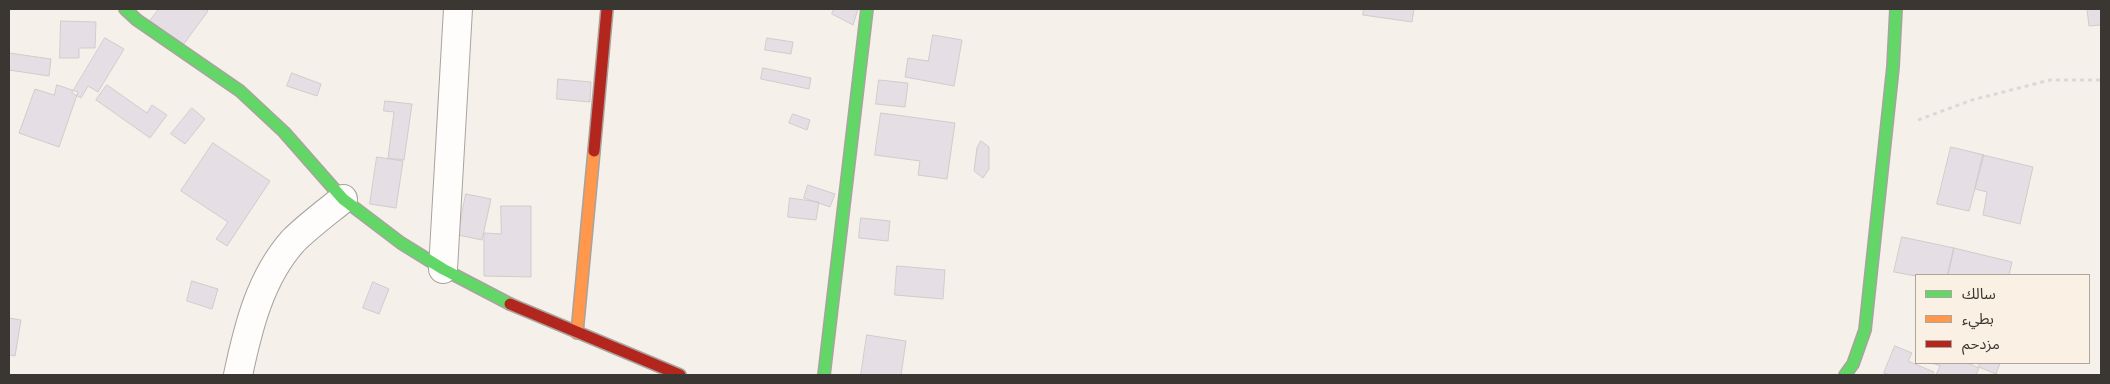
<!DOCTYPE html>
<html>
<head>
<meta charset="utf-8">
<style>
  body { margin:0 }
  #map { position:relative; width:2110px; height:384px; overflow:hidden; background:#f5f0e9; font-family:"DM Sans","Noto Sans Arabic",sans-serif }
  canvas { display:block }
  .frame { position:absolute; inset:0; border:10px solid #3a3631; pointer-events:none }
  .legend { position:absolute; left:1915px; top:274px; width:175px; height:90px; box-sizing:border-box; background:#faf1e4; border:1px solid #ada69c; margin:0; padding:6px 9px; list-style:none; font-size:15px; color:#3a3631 }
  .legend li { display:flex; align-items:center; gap:10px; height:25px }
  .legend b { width:25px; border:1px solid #ada69c }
</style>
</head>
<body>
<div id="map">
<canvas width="2110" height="384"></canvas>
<div class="frame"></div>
<ul class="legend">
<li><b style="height:6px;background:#63d668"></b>سالك</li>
<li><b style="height:6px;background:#ff974d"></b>بطيء</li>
<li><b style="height:6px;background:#b3261e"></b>مزدحم</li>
</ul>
</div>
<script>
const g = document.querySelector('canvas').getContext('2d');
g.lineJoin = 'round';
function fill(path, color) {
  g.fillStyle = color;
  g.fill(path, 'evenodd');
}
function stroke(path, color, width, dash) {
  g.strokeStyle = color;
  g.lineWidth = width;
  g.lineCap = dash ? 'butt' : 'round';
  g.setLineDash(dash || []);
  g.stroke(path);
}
const building = new Path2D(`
  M 159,9 L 205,9 L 208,11 L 183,45 L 150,21 Z
  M 834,9 L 858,9 L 853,25 L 832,14 Z
  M 1364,9 L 1414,9 L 1412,22 L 1363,15 Z
  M 2083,9 L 2101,9 L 2101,25 L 2089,26 L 2087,9 Z
  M 61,21 L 96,22 L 95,48 L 79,48 L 79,58 L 60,58 Z
  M 933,35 L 962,40 L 954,86 L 905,77 L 908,58 L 928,61 Z
  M 105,38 L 124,49 L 98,92 L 88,86 L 81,98 L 72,93 Z
  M 767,38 L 793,42 L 791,54 L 765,50 Z
  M 9,53 L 51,59 L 49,76 L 9,70 Z
  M 763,68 L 811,78 L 809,89 L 761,79 Z
  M 292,73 L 321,84 L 317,96 L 287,86 Z
  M 558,79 L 591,82 L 590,102 L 557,99 Z
  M 879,80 L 908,83 L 905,107 L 876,104 Z
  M 57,85 L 78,92 L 59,147 L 19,133 L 35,89 L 54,95 Z
  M 107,85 L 147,113 L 152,105 L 167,115 L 150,138 L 96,100 Z
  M 385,101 L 412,104 L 404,160 L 388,158 L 394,112 L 384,111 Z
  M 192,108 L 205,119 L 185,144 L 171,134 Z
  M 881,113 L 955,123 L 947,179 L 918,175 L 920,161 L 875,155 Z
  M 793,114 L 810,120 L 807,130 L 789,123 Z
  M 981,141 L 989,147 L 989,169 L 983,178 L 974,171 L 977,148 Z
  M 213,143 L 270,181 L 227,246 L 216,239 L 228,222 L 181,191 Z
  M 1951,147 L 1984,155 L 1969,211 L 1937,204 Z
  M 1983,155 L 2033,167 L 2020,224 L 1983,215 L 1987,192 L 1975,189 Z
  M 377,157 L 403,161 L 396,208 L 370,204 Z
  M 808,185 L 835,194 L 830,207 L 804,198 Z
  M 466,194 L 491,199 L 482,240 L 458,235 Z
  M 790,198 L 819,202 L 816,220 L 788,217 Z
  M 501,206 L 531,206 L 531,277 L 484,276 L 484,233 L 501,234 Z
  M 861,218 L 890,221 L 888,241 L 859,238 Z
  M 1902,237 L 1954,248 L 1948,275 L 1916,276 L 1894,272 Z
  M 1954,248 L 2012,262 L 2009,275 L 1948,275 Z
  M 897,266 L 945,270 L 943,299 L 895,295 Z
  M 192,281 L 218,289 L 212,309 L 187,301 Z
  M 373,282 L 389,289 L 379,314 L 363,308 Z
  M 9,318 L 21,320 L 15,356 L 9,355 Z
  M 867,335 L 906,341 L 901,375 L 861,375 Z
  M 1895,346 L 1912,353 L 1908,361 L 1934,372 L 1932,375 L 1890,375 L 1884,373 Z
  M 1932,363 L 1967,363 L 1979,368 L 1976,375 L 1936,375 L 1940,366 Z
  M 1980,363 L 2000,363 L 1996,374 L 1979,367 Z`);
fill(building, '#e5dee4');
stroke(building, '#cfcccb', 1);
const street = new Path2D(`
  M 443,269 L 458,9
  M 238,375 C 248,328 260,278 293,241 C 308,226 327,212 343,199`);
const fast = new Path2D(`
  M 125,9 L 137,20 L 240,91 L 284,132 L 343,199 L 401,243 L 443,269 L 510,304
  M 824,375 L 867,9
  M 1845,375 L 1853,364 L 1865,330 L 1893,67 L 1896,9`);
const slow = new Path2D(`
  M 577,333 L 594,151`);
const jam = new Path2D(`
  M 594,151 L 607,9
  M 510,304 L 680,375`);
stroke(street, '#a7a39e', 30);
stroke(fast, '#a7a39e', 14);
stroke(slow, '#a7a39e', 14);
stroke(jam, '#a7a39e', 14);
stroke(new Path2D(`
  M 1918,120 L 1972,100 L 2050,80 L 2101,80`), '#dbd9d7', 3, [4, 4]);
stroke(street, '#fefdfc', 28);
stroke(fast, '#63d668', 11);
stroke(slow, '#ff974d', 11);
stroke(jam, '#b3261e', 11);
</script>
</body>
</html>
